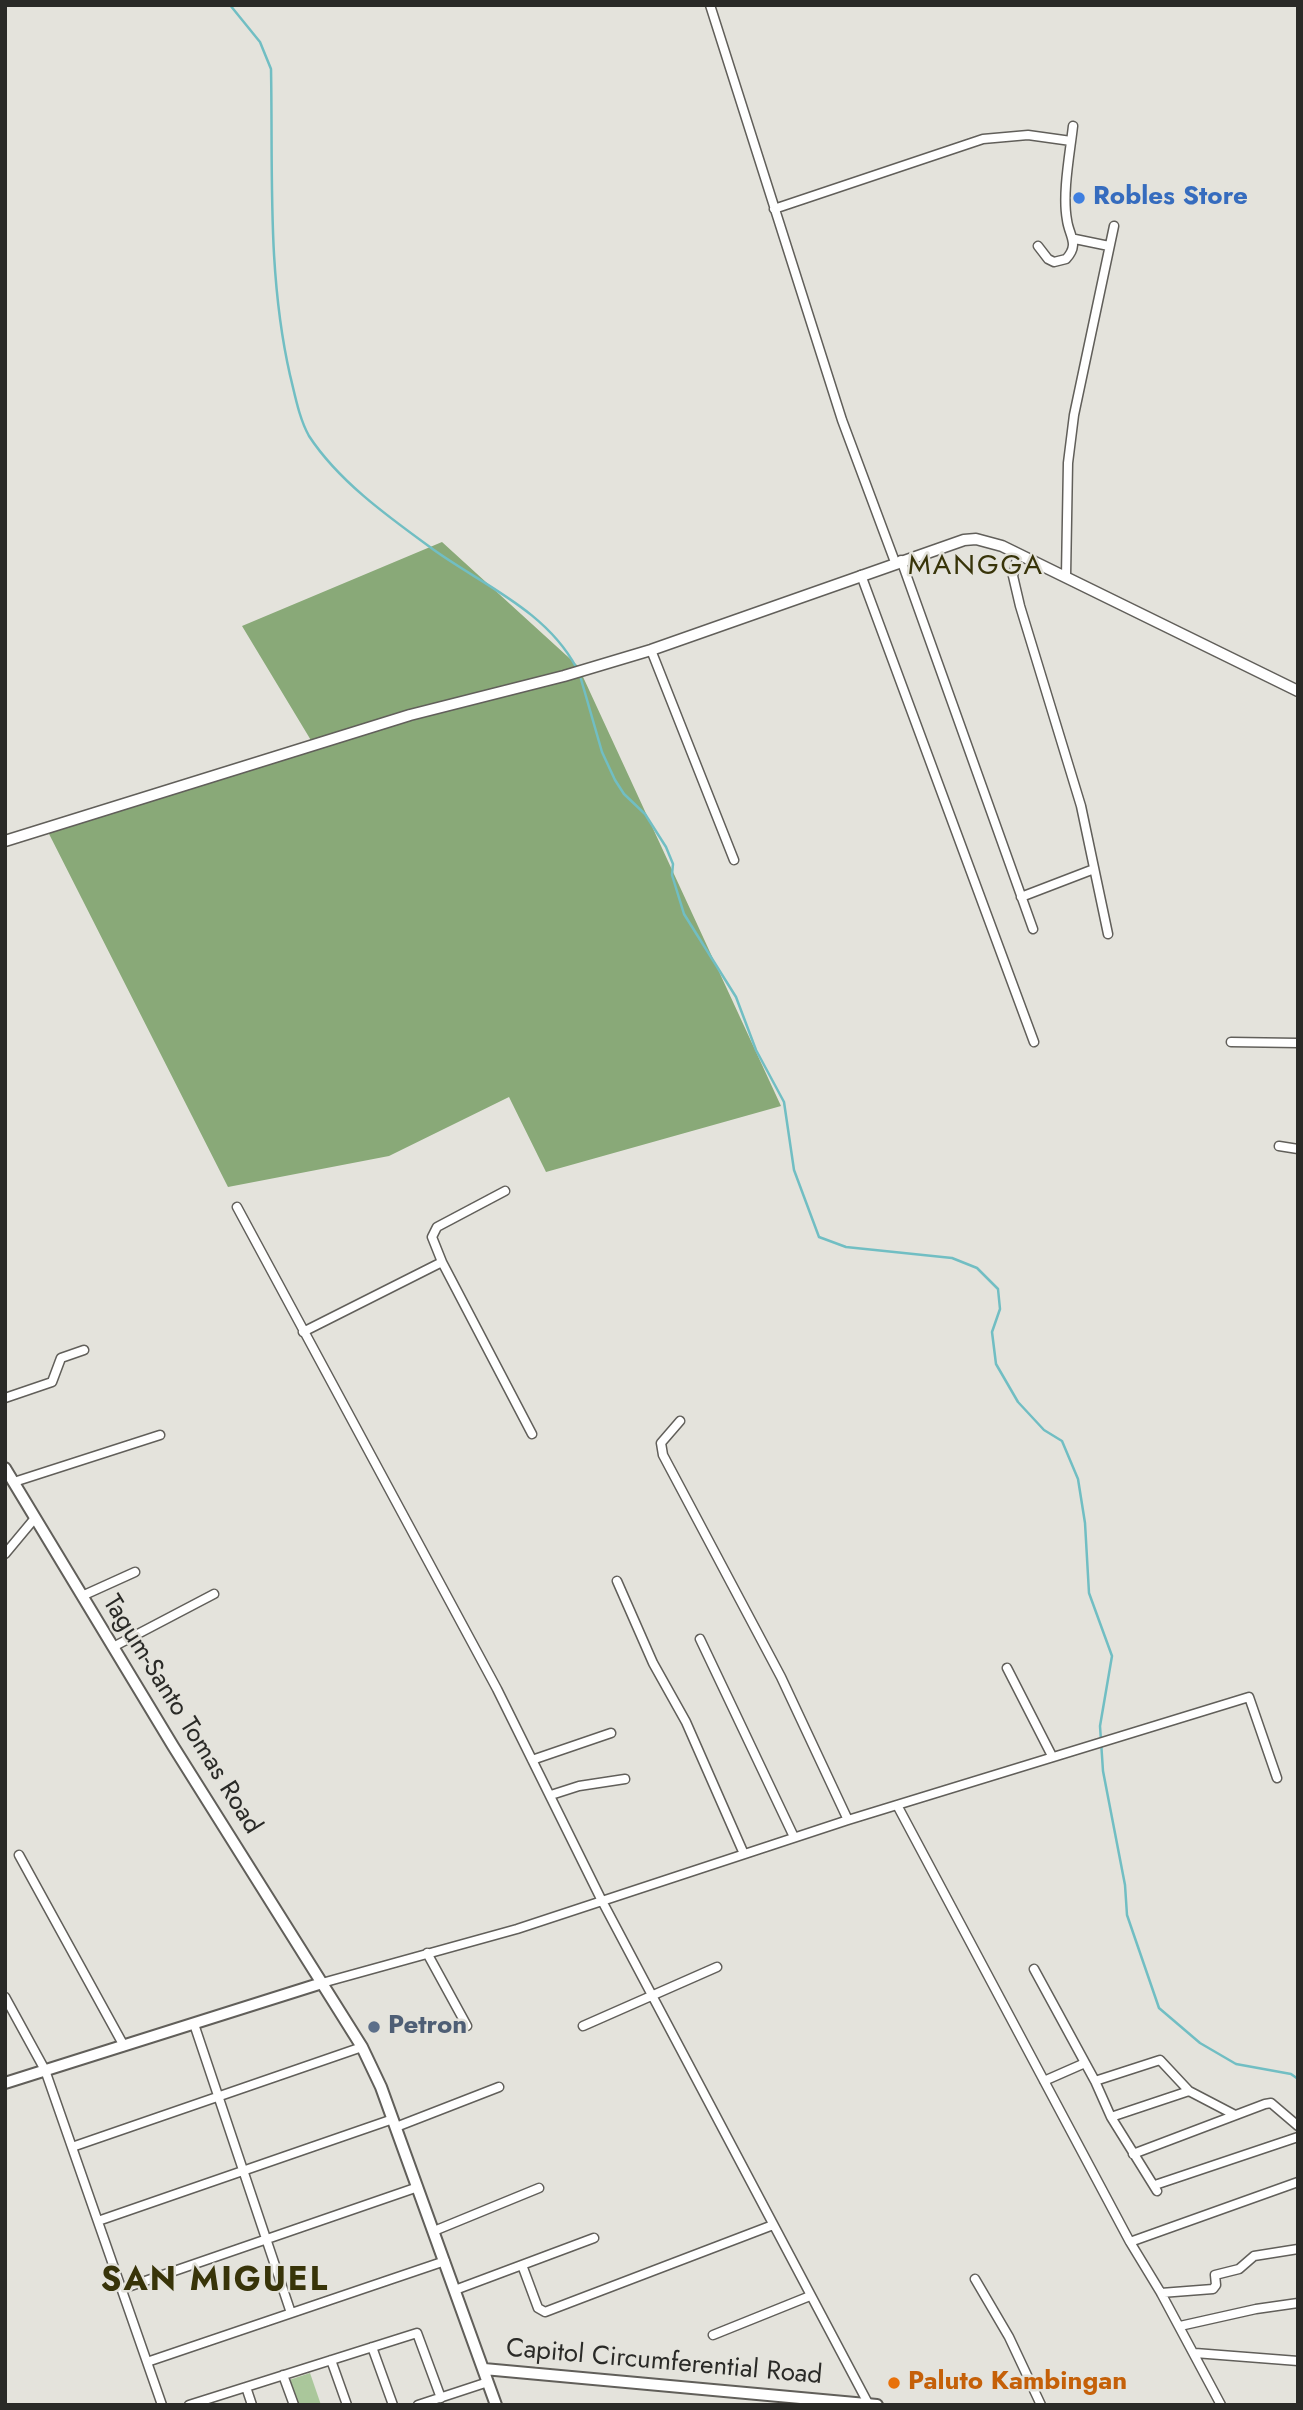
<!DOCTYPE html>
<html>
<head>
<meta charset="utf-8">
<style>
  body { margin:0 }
  #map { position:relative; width:1303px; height:2410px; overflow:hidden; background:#e4e3dc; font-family:Jost,sans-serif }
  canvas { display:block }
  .frame { position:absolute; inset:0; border:7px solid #2a2a27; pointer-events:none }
</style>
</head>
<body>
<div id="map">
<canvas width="1303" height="2410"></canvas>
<div class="frame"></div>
</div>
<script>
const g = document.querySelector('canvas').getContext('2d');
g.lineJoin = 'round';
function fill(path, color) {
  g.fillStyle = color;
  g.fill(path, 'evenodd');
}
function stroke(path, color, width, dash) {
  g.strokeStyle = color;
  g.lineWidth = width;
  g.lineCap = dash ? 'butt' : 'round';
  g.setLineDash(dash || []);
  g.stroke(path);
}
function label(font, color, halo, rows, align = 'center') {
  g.font = font + ' Jost,sans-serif';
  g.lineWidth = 5;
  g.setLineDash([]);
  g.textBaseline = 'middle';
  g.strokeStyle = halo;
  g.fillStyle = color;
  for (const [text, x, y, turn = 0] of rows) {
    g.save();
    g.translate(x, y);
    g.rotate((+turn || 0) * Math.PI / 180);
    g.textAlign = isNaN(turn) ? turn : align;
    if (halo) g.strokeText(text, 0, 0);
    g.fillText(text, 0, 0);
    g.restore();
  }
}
fill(new Path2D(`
  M 310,2373 L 321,2405 L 297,2405 L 289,2380 Z`), '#aac79b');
fill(new Path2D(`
  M 442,542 L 578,666 L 781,1106 L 546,1172 L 509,1097 L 389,1156 L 228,1187 L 45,826 L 312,742 L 242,626 Z`), '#89a978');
stroke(new Path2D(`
  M 230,5 L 260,42 L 271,69 C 273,172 267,274 290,375 C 295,395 299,418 309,436 C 339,482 390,518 434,550 C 483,585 546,611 576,667
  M 581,679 L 602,752 L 615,780 L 624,794 L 645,814 L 666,847 L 673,864 L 672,875 L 684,914 L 736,997 L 756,1050 L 784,1102 L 794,1170 L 819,1237 L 846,1247 L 952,1258 L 977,1268 L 998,1289 L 1000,1309 L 992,1332 L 996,1364 L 1018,1402 L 1044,1430 L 1062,1441 L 1078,1479 L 1085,1523 L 1089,1593 L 1112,1656 L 1100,1726 L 1103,1771 L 1125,1885 L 1127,1915 L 1159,2008 L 1200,2043 L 1236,2064 L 1291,2074 L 1298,2079`), '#71bec3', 2.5);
const minor = new Path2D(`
  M 710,5 L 842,420 L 895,562
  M 774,209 L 983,139 L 1028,135 L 1071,141
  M 1075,239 L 1109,246
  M 1038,246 L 1048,259 L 1054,262 L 1066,259 C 1080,244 1069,236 1067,220 C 1062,194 1070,153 1073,126
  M 1018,554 L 1013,576 L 1020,606 L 1081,806 L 1108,934
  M 901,560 L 1033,929
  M 861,575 L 1034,1042
  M 1066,576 L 1068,463 L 1074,415 L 1114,226
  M 651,650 L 734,860
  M 1021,897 L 1094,869
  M 1231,1042 L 1298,1043
  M 1279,1146 L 1298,1149
  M 237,1207 L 497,1689 L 601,1899 L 869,2405
  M 442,1262 L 432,1237 L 437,1227 L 505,1191
  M 303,1332 L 442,1262 L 532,1434
  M 5,1398 L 52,1382 L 61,1358 L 84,1350
  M 680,1421 L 661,1443 L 663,1455 L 781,1677 L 848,1820
  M 14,1482 L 160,1435
  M 5,1554 L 35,1518
  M 617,1581 L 653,1663 L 686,1722 L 744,1854
  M 82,1596 L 135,1572
  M 700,1639 L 794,1837
  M 113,1647 L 214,1594
  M 1007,1668 L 1052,1756
  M 532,1760 L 611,1733
  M 551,1795 L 579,1786 L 625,1779
  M 897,1805 L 1130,2242 L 1161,2293 L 1221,2405
  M 19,1855 L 124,2046
  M 427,1953 L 467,2026
  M 1034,1969 L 1095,2081 L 1111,2117 L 1157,2191
  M 322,1983 L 517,1929 L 848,1820 L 1249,1697 L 1277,1778
  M 5,1997 L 45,2070 L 162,2405
  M 194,2024 L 291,2313
  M 583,2026 L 717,1967
  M 1044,2081 L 1085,2063
  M 1095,2081 L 1160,2060 L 1189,2091 L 1235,2115
  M 1111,2117 L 1189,2091
  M 396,2127 L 499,2087
  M 72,2147 L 362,2047
  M 1133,2154 L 1265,2104 L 1271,2103 L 1298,2126
  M 1155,2185 L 1298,2137
  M 98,2221 L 393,2119
  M 434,2231 L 539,2188
  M 1130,2242 L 1298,2182
  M 522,2265 L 538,2308 L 545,2312 L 773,2225
  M 975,2279 L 1009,2337 L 1041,2405
  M 122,2289 L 418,2187
  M 455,2290 L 594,2238
  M 1161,2293 L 1213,2289 L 1216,2285 L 1215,2275 L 1239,2269 L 1254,2256 L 1298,2249
  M 1180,2326 L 1256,2309 L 1298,2303
  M 713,2335 L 810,2296
  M 372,2347 L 393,2405
  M 1195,2353 L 1298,2361
  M 331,2360 L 347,2405
  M 147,2362 L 445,2261
  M 283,2375 L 294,2405
  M 246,2387 L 252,2405
  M 189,2405 L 417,2333 L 441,2398
  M 418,2405 L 488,2382`);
const tertiary = new Path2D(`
  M 5,841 L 410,715 L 564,676 L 651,650 L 964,540 L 976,539 L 1002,546 L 1298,691`);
const secondary = new Path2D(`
  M 5,1468 L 173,1746 L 362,2047 L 381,2087 L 496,2405
  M 5,2083 L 322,1983
  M 484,2369 L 877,2405`);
stroke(minor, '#615f5a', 11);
stroke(tertiary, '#615f5a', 13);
stroke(secondary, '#615f5a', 14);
stroke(minor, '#fff', 8);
stroke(tertiary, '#fff', 10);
stroke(secondary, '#fff', 10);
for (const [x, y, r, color] of [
  [1079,198,7,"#3f7fe0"],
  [374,2027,7,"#5c6f8a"],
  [894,2383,7,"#e8710a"]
]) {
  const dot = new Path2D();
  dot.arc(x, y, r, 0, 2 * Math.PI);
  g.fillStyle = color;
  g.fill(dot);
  stroke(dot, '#e4e3dc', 2.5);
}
label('bold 26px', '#366cbe', '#e4e3dc', [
  ["Robles Store",1093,198]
], 'left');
label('26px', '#2a2a27', '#e4e3dc', [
  ["Tagum-Santo Tomas Road",181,1715,58],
  ["Capitol Circumferential Road",664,2363,5]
]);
label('bold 26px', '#4e5e75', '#e4e3dc', [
  ["Petron",388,2027]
], 'left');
label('bold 26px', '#c56008', '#e4e3dc', [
  ["Paluto Kambingan",908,2383]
], 'left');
g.letterSpacing = '2px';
label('28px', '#383409', '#e4e3dc', [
  ["MANGGA",976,567]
]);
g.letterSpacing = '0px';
g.letterSpacing = '2px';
label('bold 33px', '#383409', '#e4e3dc', [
  ["SAN MIGUEL",215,2282]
]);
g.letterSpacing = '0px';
</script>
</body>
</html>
